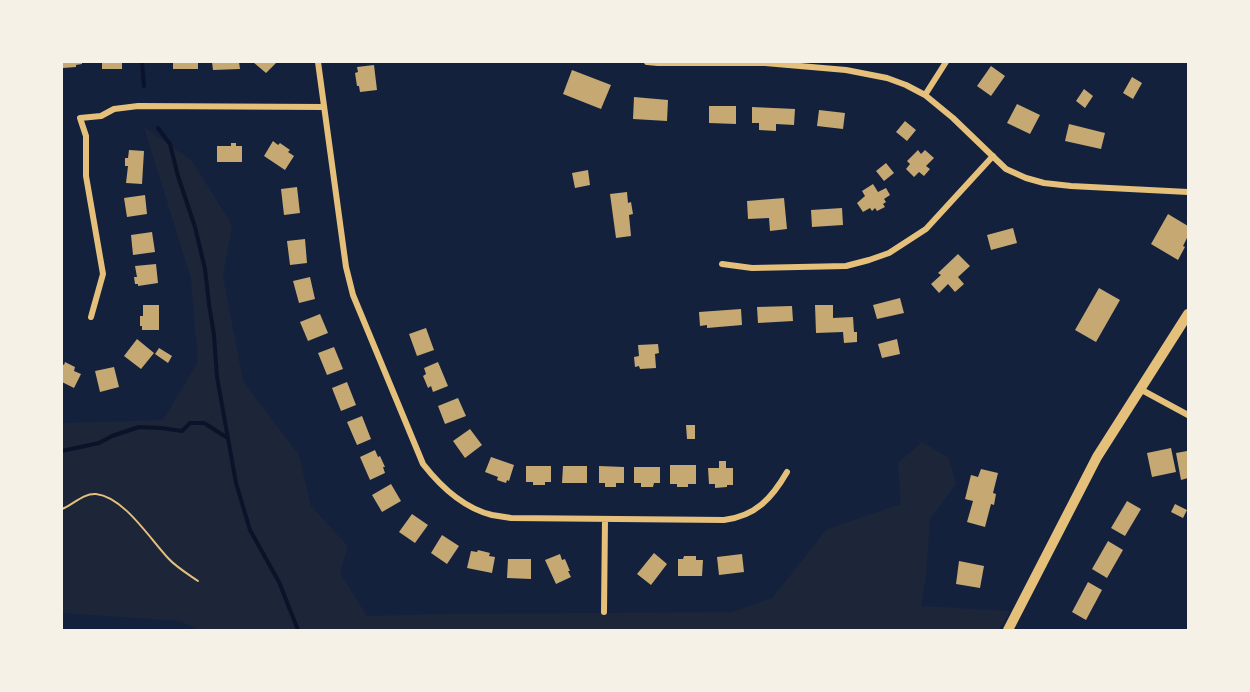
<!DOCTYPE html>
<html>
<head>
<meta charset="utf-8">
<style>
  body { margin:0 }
  #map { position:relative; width:1250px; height:692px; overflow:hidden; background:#14213d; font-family:"Space Grotesk",sans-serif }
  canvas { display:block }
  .frame { position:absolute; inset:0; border:63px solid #f6f1e7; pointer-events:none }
</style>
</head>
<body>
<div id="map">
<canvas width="1250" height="692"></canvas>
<div class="frame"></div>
</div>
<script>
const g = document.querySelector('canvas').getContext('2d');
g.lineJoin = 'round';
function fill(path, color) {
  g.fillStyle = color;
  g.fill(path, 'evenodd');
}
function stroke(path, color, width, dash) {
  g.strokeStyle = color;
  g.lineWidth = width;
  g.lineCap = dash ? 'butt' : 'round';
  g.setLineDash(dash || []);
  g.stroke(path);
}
fill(new Path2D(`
  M 144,127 L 192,161 L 232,225 L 223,276 L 243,381 L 299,455 L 311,506 L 348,546 L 340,573 L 367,616 L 444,614 L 732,612 L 772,598 L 827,529 L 901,504 L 898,463 L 922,442 L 949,458 L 956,484 L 930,519 L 926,575 L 921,606 L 1010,611 L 999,630 L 197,630 L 181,621 L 62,613 L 62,423 L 163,420 L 198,362 L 191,279 Z`), '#1d2539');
stroke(new Path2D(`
  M 142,62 L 144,86
  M 158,128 L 170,144 L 178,176 L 195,227 L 205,269 L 209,304 L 214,335 L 217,377 L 236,483 L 250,530 L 279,582 L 298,630
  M 62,451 L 99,443 L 112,436 L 139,427 L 161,428 L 182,431 L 190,423 L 204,423 L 226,437`), '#0b132b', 4);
fill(new Path2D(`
  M 62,62 L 82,62 L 82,64 L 76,65 L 76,67 L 63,68 Z
  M 102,62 L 122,62 L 122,69 L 102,69 Z
  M 173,62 L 198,62 L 198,69 L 173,69 Z
  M 212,62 L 239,62 L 240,69 L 213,70 Z
  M 253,62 L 277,62 L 266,73 Z
  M 374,65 L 377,90 L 360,92 L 359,86 L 357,86 L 355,73 L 358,72 L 357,67 Z
  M 991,66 L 1005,76 L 991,96 L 977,86 Z
  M 572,70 L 611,85 L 601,109 L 563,94 Z
  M 1132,77 L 1142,83 L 1133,99 L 1123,93 Z
  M 1084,89 L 1093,96 L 1085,108 L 1076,101 Z
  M 634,97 L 668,100 L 667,121 L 633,119 Z
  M 1017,104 L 1040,115 L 1030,134 L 1007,123 Z
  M 709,106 L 736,106 L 736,124 L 709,123 Z
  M 752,107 L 795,109 L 794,125 L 776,124 L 776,131 L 759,130 L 759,123 L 752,123 Z
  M 819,110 L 845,113 L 843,129 L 817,126 Z
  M 905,121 L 916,130 L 907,141 L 896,132 Z
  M 1069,124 L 1105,133 L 1101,149 L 1065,141 Z
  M 273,141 L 278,145 L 280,143 L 290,150 L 288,152 L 294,156 L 285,170 L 264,156 Z
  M 231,143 L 236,143 L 236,146 L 242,146 L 242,162 L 217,162 L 217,146 L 231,146 Z
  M 129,150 L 144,151 L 142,184 L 126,183 L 128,166 L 125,166 L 125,158 L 128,158 Z
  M 918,150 L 921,154 L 925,150 L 934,158 L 926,166 L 930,169 L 924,176 L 919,172 L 914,177 L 906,169 L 910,164 L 907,161 Z
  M 886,163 L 894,173 L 884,181 L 876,171 Z
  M 588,170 L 590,185 L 575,188 L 572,173 Z
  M 873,184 L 878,192 L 886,188 L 890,195 L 884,199 L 886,202 L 883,204 L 885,207 L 877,211 L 875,208 L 872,211 L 870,208 L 863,212 L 857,203 L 865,196 L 862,191 Z
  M 297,187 L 300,213 L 284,215 L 281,189 Z
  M 627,192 L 628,203 L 631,202 L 633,214 L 629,215 L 631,236 L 616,238 L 610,194 Z
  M 145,195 L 147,214 L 127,217 L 124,198 Z
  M 784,198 L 787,229 L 770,231 L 769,218 L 748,219 L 747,201 Z
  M 842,208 L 843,225 L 812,227 L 811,210 Z
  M 1168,214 L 1188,226 L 1188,239 L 1187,238 L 1183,246 L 1185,247 L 1178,260 L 1151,244 Z
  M 1013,228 L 1017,243 L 991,250 L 987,235 Z
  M 152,232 L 155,252 L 133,255 L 131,235 Z
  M 305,239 L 307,263 L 290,265 L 287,241 Z
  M 958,254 L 970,266 L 958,277 L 964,284 L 955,292 L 948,284 L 939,293 L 931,284 L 941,275 L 938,273 Z
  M 156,264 L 158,283 L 138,286 L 138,284 L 135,284 L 134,277 L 137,277 L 135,266 Z
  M 310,277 L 315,299 L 299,303 L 293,281 Z
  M 1099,288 L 1120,300 L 1096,342 L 1075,330 Z
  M 900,298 L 904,313 L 877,319 L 873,305 Z
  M 143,305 L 159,305 L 159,330 L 142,330 L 142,326 L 140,326 L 140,316 L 143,316 Z
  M 815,305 L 833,305 L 833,318 L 853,317 L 854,332 L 857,332 L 857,342 L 844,343 L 843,332 L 816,333 Z
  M 792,306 L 793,321 L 758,323 L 757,307 Z
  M 741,309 L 742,325 L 707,328 L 707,325 L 700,326 L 699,312 Z
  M 320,314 L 328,333 L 308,341 L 300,322 Z
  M 426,328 L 434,350 L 417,356 L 409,334 Z
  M 137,339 L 154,353 L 141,369 L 124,356 Z
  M 897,339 L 900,354 L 882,358 L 878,344 Z
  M 658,344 L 659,353 L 655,354 L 656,368 L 640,369 L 639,366 L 635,367 L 634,357 L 639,356 L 638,345 Z
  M 334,347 L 343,369 L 327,375 L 318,353 Z
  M 159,348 L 172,356 L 168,363 L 155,354 Z
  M 65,362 L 75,367 L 74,371 L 81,374 L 74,388 L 62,382 L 62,364 L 64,365 Z
  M 438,362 L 448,386 L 433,392 L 431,386 L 428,388 L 423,376 L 426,374 L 424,368 Z
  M 114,367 L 119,387 L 100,392 L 95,371 Z
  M 347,382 L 356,405 L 341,411 L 332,388 Z
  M 458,398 L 466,416 L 445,424 L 438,406 Z
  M 362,416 L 371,439 L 357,445 L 347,422 Z
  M 686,425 L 695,425 L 695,439 L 687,439 Z
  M 470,429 L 482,445 L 465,458 L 453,441 Z
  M 1171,448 L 1176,472 L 1152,477 L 1147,453 Z
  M 375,450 L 378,457 L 380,456 L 385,467 L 383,467 L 385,473 L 370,480 L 360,457 Z
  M 1187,451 L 1188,459 L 1188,478 L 1181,480 L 1176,453 Z
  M 491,457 L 514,465 L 509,481 L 507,480 L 506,483 L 497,480 L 498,477 L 485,472 Z
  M 719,461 L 726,461 L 726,468 L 733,468 L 733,485 L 727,485 L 727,487 L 715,488 L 715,484 L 709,484 L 708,468 L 719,468 Z
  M 670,465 L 696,465 L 696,484 L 688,484 L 688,487 L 677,487 L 677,484 L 670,484 Z
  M 526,466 L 551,466 L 551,482 L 545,482 L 545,485 L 533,485 L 533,482 L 526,482 Z
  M 563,466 L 587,466 L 587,483 L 562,483 Z
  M 599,466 L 624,467 L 624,483 L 616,483 L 616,487 L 605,487 L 605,483 L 599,483 Z
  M 634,467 L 660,467 L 660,483 L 654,483 L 653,487 L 641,487 L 641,483 L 634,483 Z
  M 981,469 L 998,473 L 993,493 L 996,494 L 994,505 L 991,504 L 985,527 L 967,522 L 973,501 L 965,499 L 971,475 L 978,477 Z
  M 391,484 L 401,501 L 382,512 L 372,495 Z
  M 1127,501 L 1141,509 L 1125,536 L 1111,528 Z
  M 1175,504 L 1187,510 L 1183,518 L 1171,512 Z
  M 412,514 L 428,525 L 415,543 L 399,532 Z
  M 442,535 L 459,546 L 447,564 L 431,553 Z
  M 1108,541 L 1123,550 L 1107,578 L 1092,569 Z
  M 478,550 L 490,553 L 489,556 L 495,557 L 492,573 L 467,568 L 471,551 L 477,552 Z
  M 654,553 L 667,564 L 651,585 L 637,574 Z
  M 560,554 L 562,560 L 565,559 L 570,571 L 568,571 L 571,577 L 556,584 L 545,560 Z
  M 742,554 L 744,572 L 719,575 L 717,557 Z
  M 684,556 L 696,556 L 696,560 L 703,560 L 702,576 L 678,576 L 678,559 L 683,559 Z
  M 508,559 L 531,559 L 531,579 L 507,578 Z
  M 959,561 L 984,566 L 980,588 L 956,584 Z
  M 1088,582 L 1102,590 L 1086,620 L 1072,612 Z`), '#c6a872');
stroke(new Path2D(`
  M 62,509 C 73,505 83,493 96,494 C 124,497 150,539 168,558 C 176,567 188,574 198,581`), '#e5c07b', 2);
stroke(new Path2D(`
  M 318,62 L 346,267 L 353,295 L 423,464 C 441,487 463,508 492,515 C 498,516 505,517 511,518 L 724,520 C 756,516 772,498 787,472
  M 647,62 L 658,63 L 765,63 L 846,70 L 887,78 L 906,85 L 925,95 L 953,118 L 1006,169 L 1026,178 L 1044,183 L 1071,186 L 1188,192
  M 925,95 L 946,62
  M 722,264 L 752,268 L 846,266 L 869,260 L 889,253 L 926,229 L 993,156
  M 91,317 L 103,274 L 86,176 L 86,136 L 80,118 L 101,116 L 114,109 L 138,106 L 324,107
  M 1140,389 L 1188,415
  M 604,612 L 605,519`), '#e5c07b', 6);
stroke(new Path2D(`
  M 1008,630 L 1097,457 L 1188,314`), '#e5c07b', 10);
</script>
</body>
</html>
